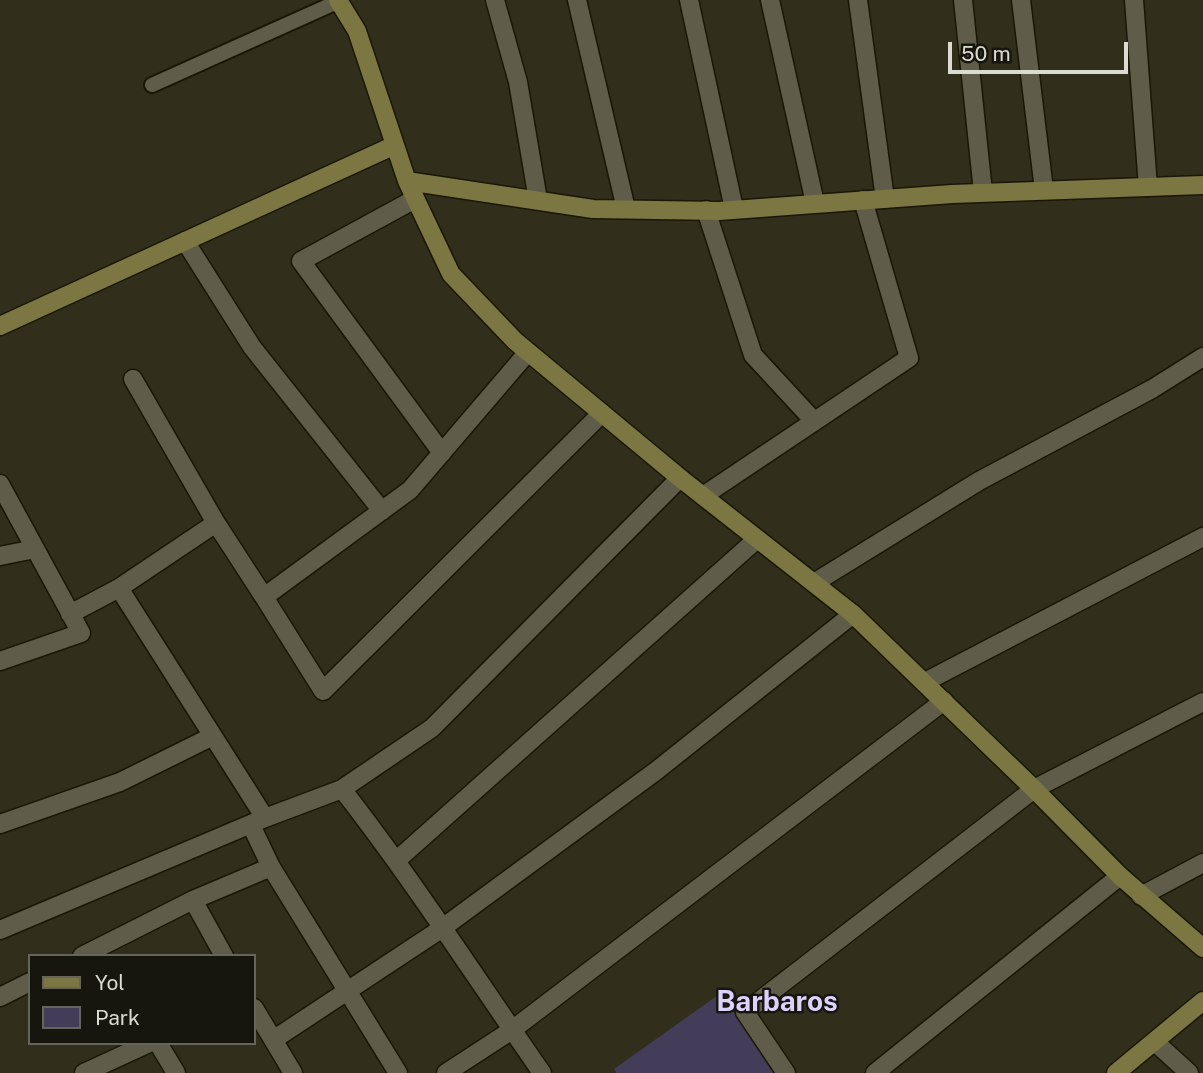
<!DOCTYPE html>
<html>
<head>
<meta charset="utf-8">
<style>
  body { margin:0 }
  #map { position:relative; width:1203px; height:1073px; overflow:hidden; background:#312f1c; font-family:"Public Sans",sans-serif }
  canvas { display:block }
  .legend { position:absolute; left:28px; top:954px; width:228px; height:91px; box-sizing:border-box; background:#17160e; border:2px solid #66655c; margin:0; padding:9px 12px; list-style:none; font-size:21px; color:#dcdbd0 }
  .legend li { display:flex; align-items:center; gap:14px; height:35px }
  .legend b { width:35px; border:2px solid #66655c }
  .scale { position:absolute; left:948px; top:42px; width:180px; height:32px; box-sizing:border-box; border:4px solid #dcdbd0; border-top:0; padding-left:9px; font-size:21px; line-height:24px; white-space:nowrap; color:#dcdbd0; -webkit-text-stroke:5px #17160e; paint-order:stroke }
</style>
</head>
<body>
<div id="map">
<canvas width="1203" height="1073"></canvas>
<ul class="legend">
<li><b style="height:9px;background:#7c7642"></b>Yol</li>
<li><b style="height:19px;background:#443d59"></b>Park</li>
</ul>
<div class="scale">50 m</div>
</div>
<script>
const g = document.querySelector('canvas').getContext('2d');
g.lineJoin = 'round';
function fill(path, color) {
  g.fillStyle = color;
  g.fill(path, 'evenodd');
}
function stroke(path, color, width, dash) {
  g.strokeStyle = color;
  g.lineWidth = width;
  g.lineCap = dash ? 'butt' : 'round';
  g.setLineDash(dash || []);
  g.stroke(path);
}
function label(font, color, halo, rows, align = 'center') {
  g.font = font + ' "Public Sans",sans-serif';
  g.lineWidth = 5;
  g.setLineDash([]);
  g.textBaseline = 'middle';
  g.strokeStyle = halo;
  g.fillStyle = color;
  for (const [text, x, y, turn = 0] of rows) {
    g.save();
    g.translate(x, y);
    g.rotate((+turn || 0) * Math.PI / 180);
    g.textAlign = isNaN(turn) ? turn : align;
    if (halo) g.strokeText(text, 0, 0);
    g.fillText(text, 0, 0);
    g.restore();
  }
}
fill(new Path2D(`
  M 721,993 L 775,1073 L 617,1073 L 614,1069 Z`), '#443d59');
const lane = new Path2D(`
  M 152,85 L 339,1`);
const street = new Path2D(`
  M 495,0 L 518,82 L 538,200
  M 577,0 L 626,209
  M 689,0 L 734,209
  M 770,0 L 815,203
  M 858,0 L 885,199
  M 963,0 L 983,192
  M 1021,0 L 1044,190
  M 1134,0 L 1148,187
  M 415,199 L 301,261 L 442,453
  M 706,210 L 753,355 L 814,421
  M 185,241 L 252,347 L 382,511
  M 133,379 L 216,523
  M 0,484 L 81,633 L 0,661
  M 703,496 L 909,358 L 863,200
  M 0,556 L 35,549
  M 814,583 L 979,481 L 1152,389 L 1203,357
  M 119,588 L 265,818
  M 264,597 L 323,691 L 602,413
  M 70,614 L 119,588 L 216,523 L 264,597 L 410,490 L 528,352
  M 925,682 L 1203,537
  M 342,789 C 413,880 476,978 542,1073
  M 0,824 L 120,782 L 213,736
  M 251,825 L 271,867 L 398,1073
  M 397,860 L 757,539
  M 1141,896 L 1203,863
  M 193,900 L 224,956
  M 0,930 L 265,818 L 342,789 L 432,728 L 680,478
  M 82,956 L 193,900 L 271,867
  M 0,997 L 30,982
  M 254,1008 L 293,1073
  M 273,1040 L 441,929 L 656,771 L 853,614
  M 1155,1042 L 1189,1073
  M 158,1043 L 176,1073
  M 84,1073 L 149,1043
  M 446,1073 L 512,1030 L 944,701
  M 786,1073 L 745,1012 L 1034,789 L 1203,702
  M 875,1073 L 1120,876`);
const secondary = new Path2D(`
  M 338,0 L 357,31 L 407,181 L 451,274 L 515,341 L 680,478 L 853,614 L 1034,789 L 1120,876 L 1203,948
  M 407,181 L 593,209 L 719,211 L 952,194 L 1203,185
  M 0,326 L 395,145
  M 1116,1073 L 1203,1001`);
stroke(lane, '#191705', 18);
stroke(street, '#191705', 21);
stroke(secondary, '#191705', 21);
stroke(lane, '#5f5d49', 14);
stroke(street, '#5f5d49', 18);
stroke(secondary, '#7c7642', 18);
label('bold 28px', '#ddd2fd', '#17160e', [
  ["Barbaros",777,1002]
]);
</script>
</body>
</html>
